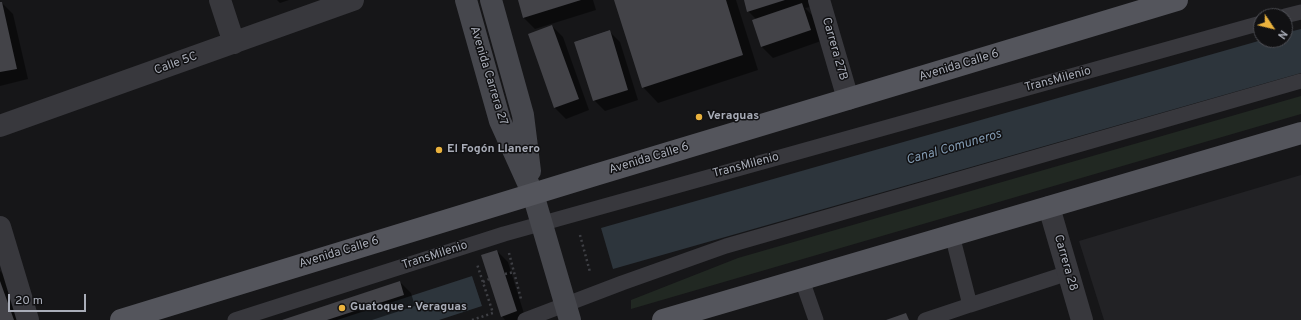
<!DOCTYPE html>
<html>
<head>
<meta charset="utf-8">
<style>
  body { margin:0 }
  #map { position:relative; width:1301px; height:320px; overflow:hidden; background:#161618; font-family:Overpass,sans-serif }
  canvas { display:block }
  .north { position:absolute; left:1253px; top:8px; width:40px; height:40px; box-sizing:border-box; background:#111113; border:1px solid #4e4f55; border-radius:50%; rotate:125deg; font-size:11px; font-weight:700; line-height:16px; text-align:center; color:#a9adb8 }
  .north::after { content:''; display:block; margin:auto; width:14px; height:18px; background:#eab23d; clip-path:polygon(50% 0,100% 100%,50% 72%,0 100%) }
  .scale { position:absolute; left:8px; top:294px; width:78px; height:18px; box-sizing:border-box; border:2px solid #a9adb8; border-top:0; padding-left:5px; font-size:12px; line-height:14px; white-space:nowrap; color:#a9adb8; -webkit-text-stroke:3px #111113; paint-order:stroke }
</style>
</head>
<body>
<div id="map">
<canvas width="1301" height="320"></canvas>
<div class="north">N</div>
<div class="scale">20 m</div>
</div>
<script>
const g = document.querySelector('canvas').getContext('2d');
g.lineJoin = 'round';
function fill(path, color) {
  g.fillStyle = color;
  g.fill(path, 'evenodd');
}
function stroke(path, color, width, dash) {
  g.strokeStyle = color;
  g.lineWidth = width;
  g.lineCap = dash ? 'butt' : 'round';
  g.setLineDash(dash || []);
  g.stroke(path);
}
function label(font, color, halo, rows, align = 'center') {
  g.font = font + ' Overpass,sans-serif';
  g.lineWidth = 3;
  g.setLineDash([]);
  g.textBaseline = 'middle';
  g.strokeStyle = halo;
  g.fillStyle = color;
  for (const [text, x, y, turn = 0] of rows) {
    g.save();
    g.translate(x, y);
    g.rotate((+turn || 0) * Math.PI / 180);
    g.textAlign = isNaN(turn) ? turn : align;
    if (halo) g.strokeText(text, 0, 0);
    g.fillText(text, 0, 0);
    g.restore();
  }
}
fill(new Path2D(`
  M 1301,175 L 1301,320 L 1104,320 L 1079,241 Z`), '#222225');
fill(new Path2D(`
  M 1301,96 L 1301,114 L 631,309 L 631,300 L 738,258 Z`), '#212822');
fill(new Path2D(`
  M 1301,29 L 1301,73 L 613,269 L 601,228 L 1262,40 L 1285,40 L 1285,33 Z
  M 472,276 L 482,306 L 439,320 L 337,320 Z`), '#2d353c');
fill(new Path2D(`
  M 277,0 L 289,0 L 280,3 Z
  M 519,0 L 593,0 L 596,10 L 535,29 L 524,18 Z
  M 615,0 L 736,0 L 758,70 L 658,103 L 643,87 Z
  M 745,0 L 808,0 L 810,7 L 805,8 L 812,15 L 821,41 L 773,58 L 762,47 L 753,21 L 757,20 L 748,11 Z
  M 0,3 L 2,3 L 13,14 L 28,79 L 0,86 Z
  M 552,26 L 563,37 L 589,110 L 566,119 L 555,108 L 529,35 Z
  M 609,31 L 620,42 L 638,100 L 605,111 L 594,100 Z
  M 497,251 L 508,262 L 526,320 L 505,320 L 502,316 Z
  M 0,271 L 9,280 L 23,320 L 0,320 Z
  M 400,282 L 411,293 L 415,306 L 372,320 L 284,320 Z`), '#0007');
fill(new Path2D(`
  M 518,0 L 581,0 L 523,18 Z
  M 614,0 L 726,0 L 743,55 L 642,88 Z
  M 744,0 L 785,0 L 747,12 Z
  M 0,2 L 2,2 L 17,69 L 0,72 Z
  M 802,3 L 811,30 L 761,47 L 752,20 Z
  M 552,25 L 579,99 L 554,108 L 528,34 Z
  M 610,30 L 628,90 L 593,101 L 574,42 Z
  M 497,250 L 517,311 L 501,317 L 481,255 Z
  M 0,281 L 14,320 L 0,320 Z
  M 400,281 L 404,295 L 327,320 L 282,320 Z
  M 906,313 L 909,320 L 886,320 Z`), '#434348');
stroke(new Path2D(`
  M 580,235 L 590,272
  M 509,253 L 521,299
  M 505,274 L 514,272
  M 483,282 L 489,279
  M 472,320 L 493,313 L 477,264`), '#3e3f44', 2.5, [2, 3]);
stroke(new Path2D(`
  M 1285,16 L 1301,12
  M 802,280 L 816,320
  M 970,305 L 1068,273
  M 235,320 L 504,234 L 1261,23
  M 525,320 L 622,283 L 726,246 L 1301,81
  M 925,320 L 970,305 L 952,235`), '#38383d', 15);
stroke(new Path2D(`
  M 220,0 L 234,43
  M 819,0 L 848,99
  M 0,126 L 353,0
  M 1049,207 L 1082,320
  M 0,227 L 28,320`), '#38383d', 22);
stroke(new Path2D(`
  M 466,0 L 500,121 L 533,194 L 570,320
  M 491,0 L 523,115 L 530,171`), '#46474d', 22);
stroke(new Path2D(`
  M 121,320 L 595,175 L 1177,0
  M 663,320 L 1301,133`), '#54555c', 22);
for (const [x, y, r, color] of [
  [699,117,4,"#eab23d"],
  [439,150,4,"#eab23d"],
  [342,308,4,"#eab23d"]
]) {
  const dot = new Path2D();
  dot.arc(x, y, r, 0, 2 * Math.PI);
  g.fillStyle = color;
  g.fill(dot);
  stroke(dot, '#111113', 1.5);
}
label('12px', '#a9adb8', '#111113', [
  ["Carrera 27B",834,49,74],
  ["Calle 5C",176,64,-20],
  ["Avenida Calle 6",959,66,-17],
  ["Avenida Carrera 27",488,76,73],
  ["TransMilenio",1058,80,-15],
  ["Avenida Calle 6",649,159,-17],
  ["TransMilenio",746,166,-15],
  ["Avenida Calle 6",339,253,-17],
  ["TransMilenio",435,256,-18],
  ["Carrera 28",1065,263,74]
]);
label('bold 12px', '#a9adb8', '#111113', [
  ["Veraguas",707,117],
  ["El Fogón Llanero",447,150],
  ["Guatoque - Veraguas",350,308]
], 'left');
label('italic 13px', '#829ab1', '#111113', [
  ["Canal Comuneros",954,148,-16]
]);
</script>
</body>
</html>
